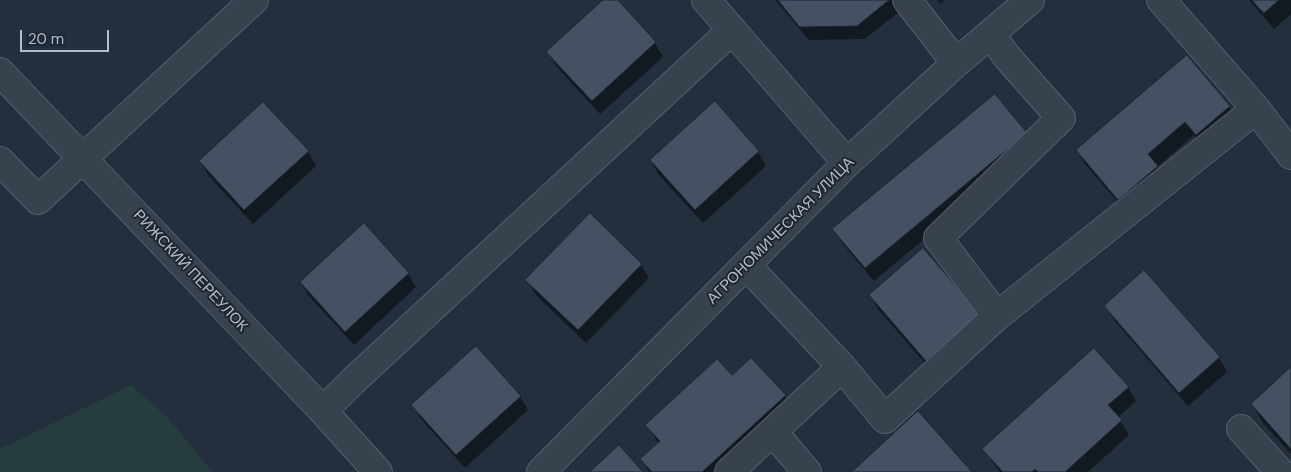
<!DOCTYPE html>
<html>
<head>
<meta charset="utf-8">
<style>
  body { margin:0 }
  #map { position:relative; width:1291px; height:472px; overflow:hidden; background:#242f3e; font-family:"DM Sans",sans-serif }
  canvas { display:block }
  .scale { position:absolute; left:20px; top:30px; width:89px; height:22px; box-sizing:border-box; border:2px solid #b4bcc9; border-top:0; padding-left:6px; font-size:15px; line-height:18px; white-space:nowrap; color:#b4bcc9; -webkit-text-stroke:4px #1d2633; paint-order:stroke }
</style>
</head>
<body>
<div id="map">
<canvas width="1291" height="472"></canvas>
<div class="scale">20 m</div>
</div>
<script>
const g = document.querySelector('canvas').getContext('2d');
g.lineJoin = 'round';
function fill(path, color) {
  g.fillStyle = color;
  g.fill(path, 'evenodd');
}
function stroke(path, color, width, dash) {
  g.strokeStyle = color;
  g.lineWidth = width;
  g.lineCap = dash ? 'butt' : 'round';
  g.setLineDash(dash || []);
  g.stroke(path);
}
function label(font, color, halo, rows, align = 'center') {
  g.font = font + ' "DM Sans",sans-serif';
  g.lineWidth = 4;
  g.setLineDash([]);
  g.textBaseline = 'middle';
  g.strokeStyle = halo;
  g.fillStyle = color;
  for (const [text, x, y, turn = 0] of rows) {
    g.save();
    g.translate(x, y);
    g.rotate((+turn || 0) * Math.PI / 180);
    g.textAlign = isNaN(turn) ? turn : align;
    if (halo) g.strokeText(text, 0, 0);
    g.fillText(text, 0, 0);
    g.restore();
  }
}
fill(new Path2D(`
  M 131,385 L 166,416 L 213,472 L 0,472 L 0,449 Z`), '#263c3f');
fill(new Path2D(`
  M 605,0 L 616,0 L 655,43 L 663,57 L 600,114 L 556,66 L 548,52 Z
  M 775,0 L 914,0 L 865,39 L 809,40 Z
  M 937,0 L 945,0 L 940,4 Z
  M 1249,0 L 1291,0 L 1291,14 L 1274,29 Z
  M 995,95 L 1034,147 L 874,281 L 842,243 L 834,229 Z
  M 714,103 L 758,152 L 766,166 L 703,223 L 659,175 L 651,161 Z
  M 1229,106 L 1237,120 L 1205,148 L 1194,135 L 1157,167 L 1165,180 L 1127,213 L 1085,164 L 1077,150 Z
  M 308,152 L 316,166 L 253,224 L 208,175 L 200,161 Z
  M 641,265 L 649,278 L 586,343 L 535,294 L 527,280 Z
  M 408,274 L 416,287 L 354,345 L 309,296 L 301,283 Z
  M 870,295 L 979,315 L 934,374 L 878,309 Z
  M 1106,306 L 1219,358 L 1227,372 L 1188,406 L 1114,320 Z
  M 1291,369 L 1291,454 L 1263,423 L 1252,404 Z
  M 732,377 L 785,396 L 793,409 L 724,472 L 649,472 L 642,460 L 659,444 L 647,425 Z
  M 1128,387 L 1136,401 L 1118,417 L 1129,435 L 1088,472 L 1000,472 L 984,450 Z
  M 520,396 L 528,410 L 465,468 L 421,419 L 413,406 Z`), '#0007');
const building = new Path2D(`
  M 603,0 L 618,0 L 656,42 L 592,101 L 546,52 Z
  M 778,0 L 889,0 L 857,26 L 800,27 Z
  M 1252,0 L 1279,0 L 1264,13 Z
  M 1187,55 L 1230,106 L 1196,135 L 1185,122 L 1148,154 L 1158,166 L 1118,200 L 1076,150 Z
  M 995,94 L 1027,133 L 865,268 L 832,229 Z
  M 715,101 L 759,151 L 695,210 L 650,160 Z
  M 263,102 L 309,151 L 244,210 L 199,161 Z
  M 590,213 L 642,264 L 578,330 L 525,280 Z
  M 364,223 L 409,273 L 345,332 L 300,282 Z
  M 923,248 L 980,314 L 926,361 L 869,295 Z
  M 1144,270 L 1220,357 L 1179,393 L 1104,306 Z
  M 476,346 L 521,396 L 456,455 L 411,405 Z
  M 1094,348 L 1129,387 L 1108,405 L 1122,420 L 1065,472 L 1038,472 L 1035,469 L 1032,472 L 1003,472 L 982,449 Z
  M 751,358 L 786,395 L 702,472 L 652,472 L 640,459 L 660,441 L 645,425 L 717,359 L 732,375 Z
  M 1291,367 L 1291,449 L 1251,404 Z
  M 918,411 L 972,472 L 852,472 Z
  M 619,445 L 643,472 L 590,472 Z`);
fill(building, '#455162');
stroke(building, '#1f2835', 1);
const minor = new Path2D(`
  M 706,0 L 847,163
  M 907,0 L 956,63
  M 1161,0 L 1256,109 L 1291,155
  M 0,72 L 323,411 L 378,472
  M 0,161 L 38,200 L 254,0
  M 997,316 L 1256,109
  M 842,367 L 885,419 L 997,316 L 938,238 L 1061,118 L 1008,58 L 990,34
  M 323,411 L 353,381 L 732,30
  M 1241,429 L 1280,472
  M 773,432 L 807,472
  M 541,472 L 847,163 L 956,63 L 1030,0
  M 729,472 L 842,367 L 747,266`);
stroke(minor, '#565f6c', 30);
stroke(minor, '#38414e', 28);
label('15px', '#b4bcc9', '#1d2633', [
  ["АГРОНОМИЧЕСКАЯ УЛИЦА",781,231,-45],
  ["РИЖСКИЙ ПЕРЕУЛОК",190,271,47]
]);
</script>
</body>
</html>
